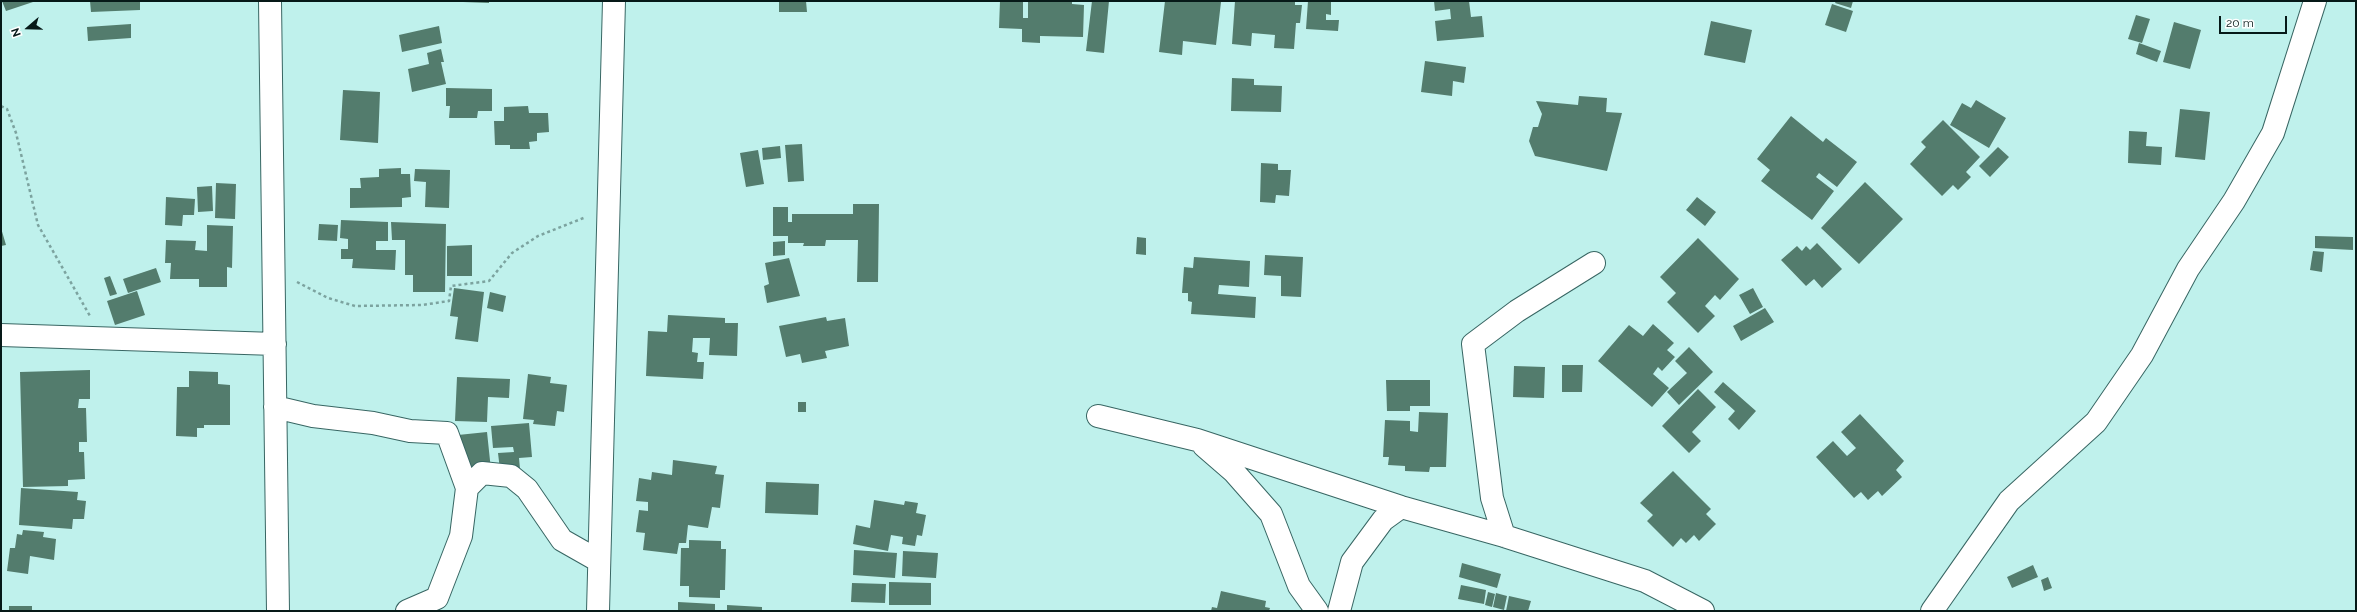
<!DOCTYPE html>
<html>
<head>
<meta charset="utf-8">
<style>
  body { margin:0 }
  #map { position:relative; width:2357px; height:612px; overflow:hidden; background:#bff1ec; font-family:Raleway,sans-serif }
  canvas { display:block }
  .frame { position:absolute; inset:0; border:2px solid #061918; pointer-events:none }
  .north { position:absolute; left:8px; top:8px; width:40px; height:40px; -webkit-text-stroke:3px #fff; paint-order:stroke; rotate:250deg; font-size:11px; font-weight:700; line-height:16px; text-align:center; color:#061918 }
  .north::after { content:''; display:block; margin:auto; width:14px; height:18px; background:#061918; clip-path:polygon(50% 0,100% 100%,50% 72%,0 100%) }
  .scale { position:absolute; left:2219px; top:16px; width:68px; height:18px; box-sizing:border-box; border:2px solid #061918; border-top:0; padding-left:5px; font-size:12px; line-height:14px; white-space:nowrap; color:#061918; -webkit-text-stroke:3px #fff; paint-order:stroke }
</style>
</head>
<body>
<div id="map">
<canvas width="2357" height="612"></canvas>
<div class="frame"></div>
<div class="north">N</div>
<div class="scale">20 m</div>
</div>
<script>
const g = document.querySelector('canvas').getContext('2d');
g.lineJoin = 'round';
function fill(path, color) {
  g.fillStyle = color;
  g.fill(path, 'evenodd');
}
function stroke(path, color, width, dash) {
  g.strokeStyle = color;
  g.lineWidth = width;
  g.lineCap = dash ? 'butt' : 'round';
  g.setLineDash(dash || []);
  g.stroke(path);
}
fill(new Path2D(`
  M 2,1 L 36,1 L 6,11 Z
  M 90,1 L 140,1 L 140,10 L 91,12 Z
  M 463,1 L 489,1 L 489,3 L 463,2 Z
  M 779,1 L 806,1 L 807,12 L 779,12 Z
  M 1000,1 L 1023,1 L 1023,18 L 1028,18 L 1028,1 L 1072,1 L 1072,4 L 1084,5 L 1083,37 L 1040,36 L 1040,43 L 1022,42 L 1022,29 L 999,28 Z
  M 1092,1 L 1109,1 L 1104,53 L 1086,51 Z
  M 1165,1 L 1221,2 L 1216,45 L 1183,41 L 1182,55 L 1159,52 Z
  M 1235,1 L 1295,1 L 1295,5 L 1302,5 L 1300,23 L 1296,23 L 1294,49 L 1274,48 L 1275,35 L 1252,33 L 1251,46 L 1232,44 Z
  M 1308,1 L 1331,1 L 1331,15 L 1326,14 L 1326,20 L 1339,20 L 1338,31 L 1306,29 Z
  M 1434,1 L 1469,1 L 1471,17 L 1482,16 L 1484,37 L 1437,41 L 1435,21 L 1451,19 L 1450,9 L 1435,11 Z
  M 1836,1 L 1853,1 L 1851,8 L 1835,3 Z
  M 1832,4 L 1853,11 L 1846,32 L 1825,25 Z
  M 2136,15 L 2150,19 L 2142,43 L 2128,39 Z
  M 1711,21 L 1752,30 L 1745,63 L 1704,55 Z
  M 2174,22 L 2201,30 L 2190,69 L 2163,62 Z
  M 131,24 L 131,38 L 88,41 L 87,27 Z
  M 439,26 L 442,43 L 402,52 L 399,35 Z
  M 2139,43 L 2161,51 L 2157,62 L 2136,54 Z
  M 441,49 L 444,62 L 441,62 L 446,84 L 412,92 L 408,69 L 429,64 L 427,53 Z
  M 1425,61 L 1466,67 L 1464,83 L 1453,81 L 1452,96 L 1421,92 Z
  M 1232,78 L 1254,79 L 1254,85 L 1282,86 L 1281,112 L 1231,111 Z
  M 446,88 L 492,89 L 492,111 L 478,111 L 477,118 L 449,118 L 450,106 L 446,106 Z
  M 343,90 L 380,92 L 378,143 L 340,140 Z
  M 1579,96 L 1607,98 L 1606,112 L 1622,113 L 1607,171 L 1535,156 L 1529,141 L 1533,127 L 1538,127 L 1542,114 L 1536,101 L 1578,105 Z
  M 1976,100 L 2006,118 L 1989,148 L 1950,125 L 1962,103 L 1971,108 Z
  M 528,106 L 529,113 L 548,113 L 549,132 L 537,133 L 537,141 L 529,142 L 530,149 L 510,149 L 510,145 L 495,145 L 494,121 L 504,121 L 504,107 Z
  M 2180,109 L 2210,112 L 2205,160 L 2175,157 Z
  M 1791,116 L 1823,142 L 1826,138 L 1857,162 L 1837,187 L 1819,173 L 1816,177 L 1834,191 L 1812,220 L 1761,181 L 1770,170 L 1757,159 Z
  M 1943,120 L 1980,157 L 1966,172 L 1971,177 L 1958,190 L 1953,185 L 1942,196 L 1910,164 L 1926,147 L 1921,142 Z
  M 2129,131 L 2147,132 L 2146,146 L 2162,147 L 2161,165 L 2128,163 Z
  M 802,144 L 804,181 L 788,182 L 785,145 Z
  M 780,146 L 781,158 L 763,160 L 762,148 Z
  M 1998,147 L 2009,157 L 1990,177 L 1979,166 Z
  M 758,150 L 764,184 L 746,187 L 740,153 Z
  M 1261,163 L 1278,164 L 1278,170 L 1291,170 L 1289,196 L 1276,195 L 1275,203 L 1260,202 Z
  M 401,168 L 401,174 L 410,174 L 411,197 L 402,198 L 402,207 L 350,208 L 350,188 L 361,188 L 360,178 L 379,177 L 379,169 Z
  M 415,169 L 450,170 L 449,208 L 425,207 L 426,182 L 414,181 Z
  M 1865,182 L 1903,219 L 1859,264 L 1821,228 Z
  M 216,183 L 236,184 L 235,219 L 215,218 Z
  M 212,186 L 213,211 L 198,212 L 197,187 Z
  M 166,197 L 195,199 L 194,215 L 183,215 L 182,226 L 165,225 Z
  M 1697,197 L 1716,212 L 1705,226 L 1686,210 Z
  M 853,204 L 879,204 L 878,282 L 857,282 L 858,240 L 826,240 L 825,246 L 803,246 L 804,243 L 788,243 L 788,236 L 773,236 L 773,207 L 788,207 L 788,222 L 792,222 L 792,214 L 853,214 Z
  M 341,220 L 388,222 L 388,241 L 376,241 L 376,250 L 396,250 L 395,270 L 352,268 L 353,259 L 341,259 L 341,249 L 348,249 L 348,239 L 340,238 Z
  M 391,222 L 446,224 L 445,292 L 413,292 L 413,275 L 405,275 L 405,240 L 392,240 Z
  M 319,224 L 338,225 L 337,241 L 318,240 Z
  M 207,225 L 233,226 L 232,268 L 227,267 L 227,287 L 199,287 L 199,279 L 170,279 L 171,263 L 165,263 L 166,240 L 196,241 L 195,250 L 207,251 Z
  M 1,228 L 6,245 L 1,246 Z
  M 2315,236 L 2353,237 L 2353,250 L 2315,248 Z
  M 1137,237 L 1146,238 L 1146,255 L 1136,254 Z
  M 1698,238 L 1739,279 L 1720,300 L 1715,295 L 1705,306 L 1715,316 L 1698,333 L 1667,302 L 1676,293 L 1660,277 Z
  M 785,241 L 785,255 L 773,256 L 773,242 Z
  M 1817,243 L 1842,269 L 1822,288 L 1814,279 L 1806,286 L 1781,260 L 1797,246 L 1802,251 L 1806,246 L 1810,250 Z
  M 472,245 L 472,276 L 447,276 L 447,246 Z
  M 2313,251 L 2324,252 L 2322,272 L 2310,270 Z
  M 1265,255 L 1303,257 L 1301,297 L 1281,296 L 1281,276 L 1264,275 Z
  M 1194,257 L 1250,261 L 1249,287 L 1219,285 L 1218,294 L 1256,297 L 1255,318 L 1191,314 L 1192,302 L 1188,301 L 1188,293 L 1182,293 L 1184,267 L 1193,268 Z
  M 789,258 L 800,296 L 767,303 L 764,286 L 769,284 L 765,263 Z
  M 156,268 L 161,282 L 128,293 L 123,279 Z
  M 110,276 L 117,294 L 110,296 L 104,278 Z
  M 454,288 L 484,292 L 478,342 L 455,339 L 458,317 L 450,316 Z
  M 1753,288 L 1763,307 L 1750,314 L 1739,295 Z
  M 137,291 L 145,315 L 115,325 L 107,301 Z
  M 490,292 L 506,296 L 503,312 L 487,308 Z
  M 1765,308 L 1774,322 L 1741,341 L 1733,326 Z
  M 668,315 L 725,318 L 725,323 L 738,323 L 737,356 L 709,355 L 710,338 L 693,338 L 692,352 L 698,353 L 697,362 L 704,362 L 703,379 L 646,376 L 648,331 L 667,332 Z
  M 826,317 L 827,321 L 845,318 L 849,346 L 825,351 L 827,358 L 802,363 L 800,354 L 786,357 L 779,326 Z
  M 1653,324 L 1674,343 L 1667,350 L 1675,357 L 1662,371 L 1658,367 L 1653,374 L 1669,388 L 1652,407 L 1598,361 L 1629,325 L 1643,336 Z
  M 1689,347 L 1713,372 L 1679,405 L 1667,392 L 1687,373 L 1675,361 Z
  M 1562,365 L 1583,365 L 1582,392 L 1562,392 Z
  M 1514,366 L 1545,367 L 1544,398 L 1513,397 Z
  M 90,370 L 90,399 L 79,399 L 78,408 L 86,408 L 87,442 L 79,442 L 79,452 L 84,452 L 85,479 L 68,480 L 68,486 L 23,487 L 20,372 Z
  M 189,371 L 218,372 L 218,384 L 230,385 L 230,425 L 204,425 L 204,428 L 197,428 L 197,437 L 176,436 L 177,387 L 189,387 Z
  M 528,374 L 551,377 L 550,383 L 567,385 L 564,412 L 557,411 L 555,426 L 533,424 L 534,420 L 523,419 Z
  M 457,377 L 510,379 L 509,398 L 488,397 L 487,422 L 455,421 Z
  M 1386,380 L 1430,380 L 1430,406 L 1410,406 L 1410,411 L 1387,411 Z
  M 1723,382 L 1756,411 L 1739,430 L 1728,419 L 1735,411 L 1714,392 Z
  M 1698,389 L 1716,407 L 1692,432 L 1701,441 L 1689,453 L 1662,426 Z
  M 798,402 L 806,402 L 806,412 L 798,412 Z
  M 1419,412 L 1448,413 L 1446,467 L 1430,467 L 1429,472 L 1405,471 L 1405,466 L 1388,465 L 1389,457 L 1383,457 L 1385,420 L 1410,421 L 1410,431 L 1418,432 Z
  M 1860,414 L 1904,461 L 1896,470 L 1902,477 L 1882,496 L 1878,491 L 1868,500 L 1861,492 L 1854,498 L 1816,457 L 1833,441 L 1847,456 L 1856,448 L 1841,432 Z
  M 529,423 L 532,457 L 519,458 L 520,469 L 500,470 L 498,453 L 514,452 L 513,447 L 493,448 L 491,426 Z
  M 487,432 L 491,470 L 462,473 L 458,435 Z
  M 673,460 L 717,466 L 715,474 L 724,475 L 720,508 L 712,507 L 708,528 L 688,525 L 686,543 L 679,543 L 677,554 L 643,550 L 645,533 L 636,532 L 639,510 L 648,511 L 648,502 L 636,501 L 639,478 L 651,480 L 652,472 L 672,475 Z
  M 1673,471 L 1711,509 L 1706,514 L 1716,524 L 1699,541 L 1694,535 L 1686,543 L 1681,538 L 1673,547 L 1647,521 L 1653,515 L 1640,503 Z
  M 766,482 L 819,484 L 818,515 L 765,513 Z
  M 21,488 L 78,492 L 77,500 L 86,501 L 84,519 L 73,519 L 72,529 L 19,525 Z
  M 874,500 L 904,505 L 905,501 L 918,503 L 916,513 L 926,515 L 922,536 L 917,535 L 915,546 L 902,544 L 903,537 L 891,535 L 888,551 L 853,544 L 856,525 L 870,528 Z
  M 23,530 L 44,532 L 43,537 L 56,539 L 54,560 L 30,556 L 28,574 L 7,571 L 10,548 L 15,548 L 17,534 L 22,535 Z
  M 689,540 L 721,541 L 721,549 L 726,549 L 725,590 L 720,590 L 720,598 L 689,597 L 689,586 L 680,586 L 681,548 L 689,548 Z
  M 854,550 L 897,553 L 895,578 L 853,575 Z
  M 903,551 L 938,553 L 936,578 L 902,576 Z
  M 1462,563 L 1501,574 L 1497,588 L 1459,577 Z
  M 2033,565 L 2038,577 L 2012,588 L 2007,577 Z
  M 2048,577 L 2052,588 L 2044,591 L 2041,580 Z
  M 889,582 L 931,583 L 931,605 L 889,605 Z
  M 852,583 L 886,584 L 885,603 L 851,602 Z
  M 1461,585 L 1486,590 L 1484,604 L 1458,599 Z
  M 1221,591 L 1266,601 L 1265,607 L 1270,608 L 1269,611 L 1211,611 L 1212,607 L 1217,608 Z
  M 1488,592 L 1495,594 L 1492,607 L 1485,605 Z
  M 1496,593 L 1507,596 L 1504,610 L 1493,607 Z
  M 1509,596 L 1531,601 L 1528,611 L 1506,611 Z
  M 678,602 L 715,604 L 715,611 L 678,611 Z
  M 727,605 L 762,607 L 762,611 L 727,611 Z
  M 9,606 L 32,606 L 32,611 L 9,611 Z`), '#537c6d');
const minor = new Path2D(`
  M 270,1 L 278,611
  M 1,335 L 275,344
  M 275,407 L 313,416 L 373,423 L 410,431 L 447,433 L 467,488
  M 1098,416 L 1197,440 L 1401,507 L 1504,536 L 1645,581 L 1703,611
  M 1204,446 L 1234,472 L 1271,514 L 1299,586 L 1317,611
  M 1504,536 L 1492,498 L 1473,344 L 1517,311 L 1594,263
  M 407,611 L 437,598 L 461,536 L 467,488 L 482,473 L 511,476 L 527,489 L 562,540 L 599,561
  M 598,611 L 614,1
  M 1339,611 L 1352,562 L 1383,520 L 1401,507
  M 1932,611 L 2009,501 L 2096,422 L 2142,355 L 2188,269 L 2234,201 L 2273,133 L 2315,1`);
stroke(minor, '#386663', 24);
stroke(new Path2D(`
  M 1,106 L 7,109 L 16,133 L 38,225 L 90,316
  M 297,282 L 328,298 L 355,306 L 422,305 L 449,301 L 451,286 L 489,281 L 512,253 L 538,236 L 586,217`), '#7ca39f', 2.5, [3, 3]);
stroke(minor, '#fff', 22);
</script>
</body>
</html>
